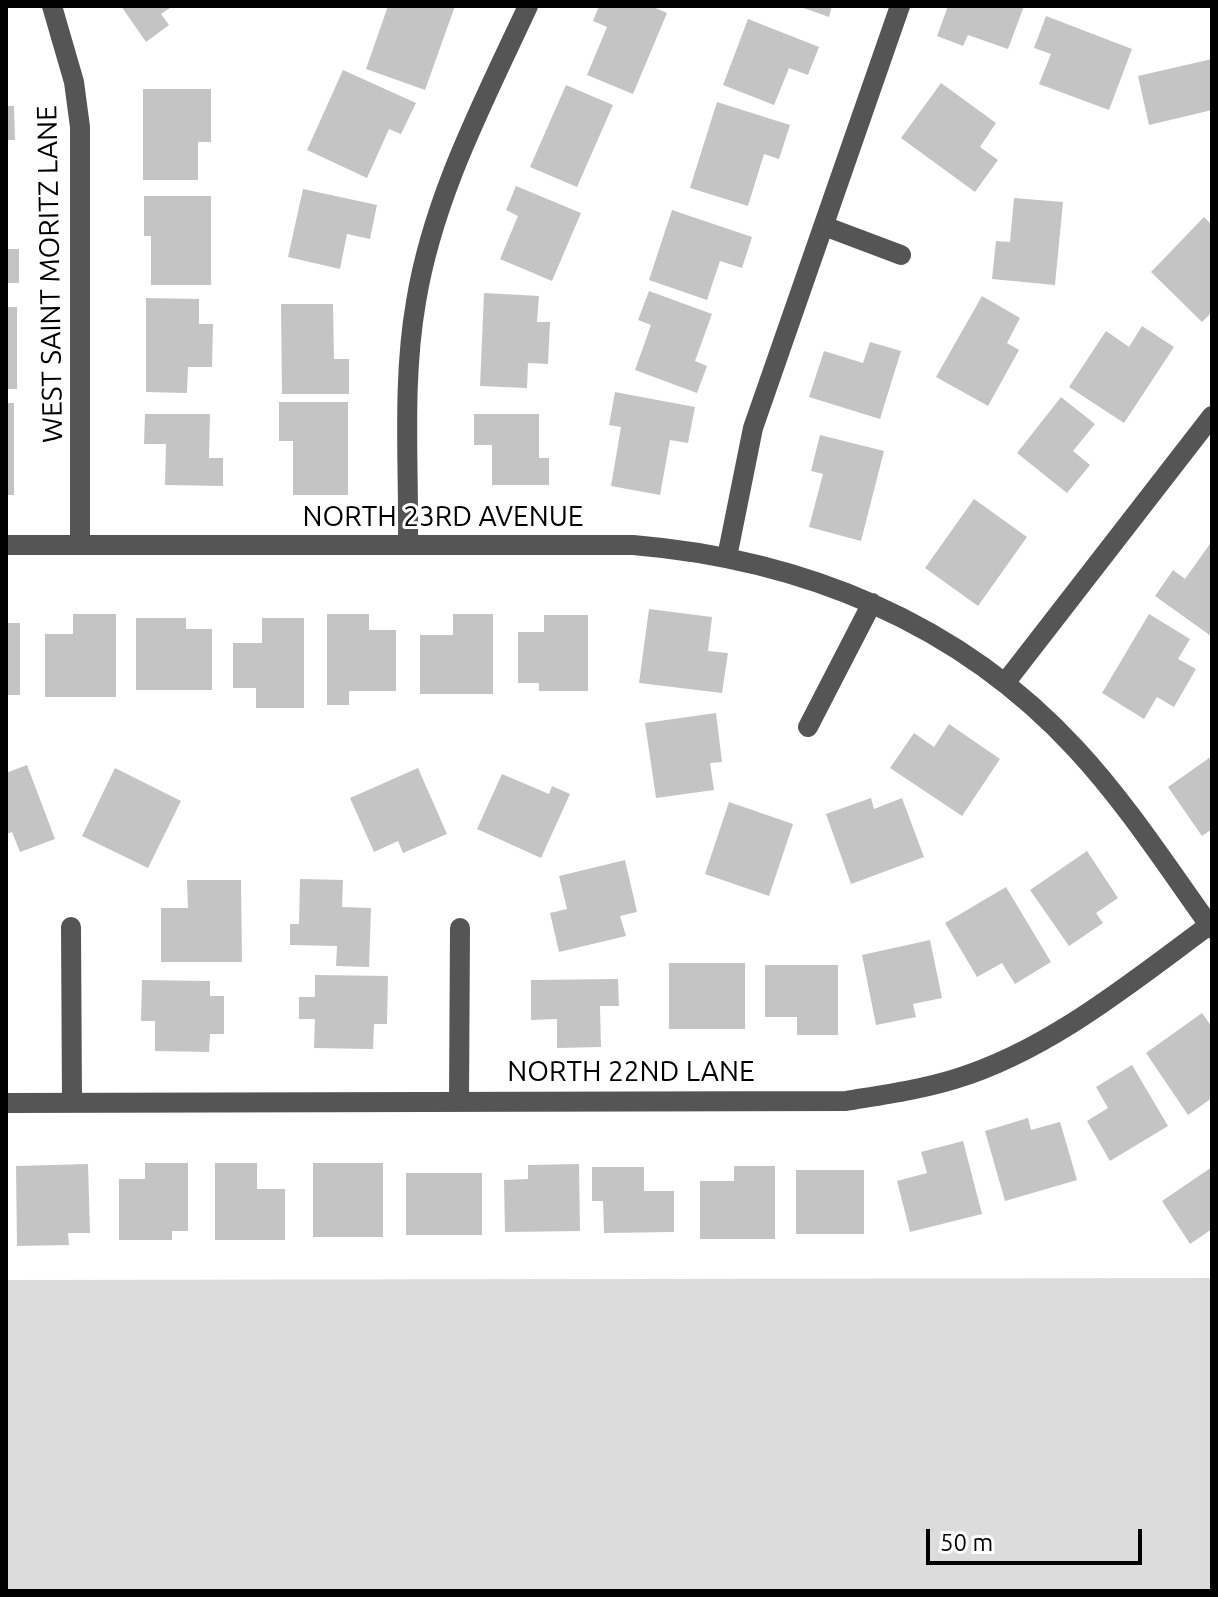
<!DOCTYPE html>
<html>
<head>
<meta charset="utf-8">
<style>
  body { margin:0 }
  #map { position:relative; width:1218px; height:1597px; overflow:hidden; background:#fff; font-family:Ubuntu,sans-serif }
  canvas { display:block }
  .frame { position:absolute; inset:0; border:8px solid #000; pointer-events:none }
  .scale { position:absolute; left:926px; top:1529px; width:216px; height:36px; box-sizing:border-box; border:4px solid #000; border-top:0; padding-left:10px; font-size:24px; line-height:28px; white-space:nowrap; color:#000; -webkit-text-stroke:6px #fff; paint-order:stroke }
</style>
</head>
<body>
<div id="map">
<canvas width="1218" height="1597"></canvas>
<div class="frame"></div>
<div class="scale">50 m</div>
</div>
<script>
const g = document.querySelector('canvas').getContext('2d');
g.lineJoin = 'round';
function fill(path, color) {
  g.fillStyle = color;
  g.fill(path, 'evenodd');
}
function stroke(path, color, width, dash) {
  g.strokeStyle = color;
  g.lineWidth = width;
  g.lineCap = dash ? 'butt' : 'round';
  g.setLineDash(dash || []);
  g.stroke(path);
}
function label(font, color, halo, rows, align = 'center') {
  g.font = font + ' Ubuntu,sans-serif';
  g.lineWidth = 6;
  g.setLineDash([]);
  g.textBaseline = 'middle';
  g.strokeStyle = halo;
  g.fillStyle = color;
  for (const [text, x, y, turn = 0] of rows) {
    g.save();
    g.translate(x, y);
    g.rotate((+turn || 0) * Math.PI / 180);
    g.textAlign = isNaN(turn) ? turn : align;
    if (halo) g.strokeText(text, 0, 0);
    g.fillText(text, 0, 0);
    g.restore();
  }
}
fill(new Path2D(`
  M 1212,1278 L 1212,1591 L 6,1591 L 6,1280 Z`), '#dcdcdc');
fill(new Path2D(`
  M 121,6 L 173,6 L 161,14 L 169,25 L 146,42 Z
  M 388,6 L 455,6 L 425,90 L 366,69 Z
  M 599,6 L 651,6 L 667,13 L 633,94 L 587,75 L 607,27 L 593,21 Z
  M 798,6 L 832,6 L 829,17 Z
  M 948,6 L 1024,6 L 1008,49 L 968,35 L 963,46 L 937,36 Z
  M 1046,16 L 1132,49 L 1109,110 L 1039,84 L 1051,54 L 1034,48 Z
  M 748,19 L 819,47 L 808,75 L 789,68 L 774,105 L 723,85 Z
  M 1212,59 L 1212,110 L 1149,125 L 1138,76 Z
  M 343,70 L 416,103 L 401,134 L 389,129 L 367,178 L 307,150 Z
  M 941,83 L 996,123 L 980,147 L 998,160 L 975,192 L 901,138 Z
  M 566,85 L 613,105 L 577,187 L 530,167 Z
  M 143,89 L 211,89 L 211,142 L 198,142 L 198,180 L 143,180 Z
  M 717,102 L 790,125 L 779,159 L 764,154 L 748,206 L 690,188 Z
  M 6,106 L 14,106 L 15,140 L 6,140 Z
  M 516,186 L 581,213 L 552,281 L 500,259 L 518,216 L 506,210 Z
  M 303,189 L 377,205 L 370,239 L 347,234 L 340,269 L 288,257 Z
  M 144,196 L 211,196 L 211,285 L 151,285 L 151,236 L 144,236 Z
  M 1014,198 L 1063,202 L 1055,285 L 992,279 L 996,241 L 1010,242 Z
  M 672,210 L 752,237 L 742,268 L 720,261 L 707,300 L 649,280 Z
  M 1204,217 L 1212,225 L 1212,312 L 1202,322 L 1151,272 Z
  M 6,249 L 19,249 L 19,283 L 6,283 Z
  M 649,291 L 712,314 L 695,361 L 707,366 L 697,393 L 635,370 L 651,325 L 638,320 Z
  M 484,293 L 539,296 L 537,322 L 550,322 L 548,364 L 528,363 L 527,388 L 480,386 Z
  M 982,296 L 1020,318 L 1007,343 L 1019,350 L 988,406 L 936,377 Z
  M 146,298 L 199,299 L 199,324 L 213,324 L 212,367 L 188,367 L 187,393 L 146,392 Z
  M 281,304 L 333,304 L 334,359 L 349,359 L 349,394 L 282,394 Z
  M 6,307 L 17,307 L 17,389 L 6,389 Z
  M 1142,326 L 1174,347 L 1124,423 L 1069,387 L 1106,331 L 1129,347 Z
  M 870,342 L 901,351 L 880,419 L 809,397 L 824,351 L 863,363 Z
  M 615,392 L 695,407 L 688,443 L 670,440 L 660,495 L 611,486 L 621,427 L 609,425 Z
  M 1061,397 L 1095,424 L 1073,451 L 1090,465 L 1067,493 L 1017,453 Z
  M 279,402 L 348,402 L 348,495 L 293,495 L 293,441 L 279,441 Z
  M 6,403 L 14,403 L 14,495 L 6,495 Z
  M 145,414 L 210,414 L 209,458 L 223,458 L 223,486 L 165,485 L 166,444 L 144,444 Z
  M 474,414 L 539,414 L 539,458 L 549,458 L 549,485 L 492,485 L 492,445 L 474,445 Z
  M 820,435 L 884,451 L 861,541 L 809,527 L 823,474 L 811,471 Z
  M 974,499 L 1027,537 L 978,606 L 925,568 Z
  M 1212,541 L 1212,635 L 1211,636 L 1155,596 L 1173,570 L 1185,579 Z
  M 649,609 L 712,617 L 708,651 L 728,653 L 722,693 L 639,683 Z
  M 73,614 L 116,614 L 116,697 L 45,697 L 45,634 L 73,634 Z
  M 327,614 L 369,614 L 369,630 L 396,630 L 396,691 L 349,691 L 349,705 L 327,705 Z
  M 453,614 L 493,614 L 493,694 L 420,694 L 420,635 L 453,635 Z
  M 1149,614 L 1190,639 L 1178,659 L 1196,669 L 1174,707 L 1157,697 L 1144,719 L 1102,693 Z
  M 544,615 L 588,615 L 588,691 L 539,691 L 539,683 L 518,683 L 518,632 L 544,632 Z
  M 136,618 L 186,618 L 186,629 L 212,629 L 212,690 L 136,690 Z
  M 262,618 L 304,618 L 304,708 L 256,708 L 256,688 L 233,688 L 233,643 L 262,643 Z
  M 6,623 L 20,623 L 20,695 L 6,695 Z
  M 716,713 L 722,762 L 710,763 L 714,790 L 656,798 L 645,723 Z
  M 949,724 L 1000,759 L 962,816 L 890,768 L 914,733 L 934,747 Z
  M 1212,756 L 1212,829 L 1202,836 L 1168,787 Z
  M 27,765 L 55,839 L 20,852 L 12,832 L 6,834 L 6,773 Z
  M 115,768 L 181,801 L 148,868 L 82,836 Z
  M 418,768 L 447,834 L 403,853 L 398,841 L 374,852 L 350,798 Z
  M 502,774 L 549,794 L 552,786 L 570,794 L 541,858 L 477,829 Z
  M 871,798 L 874,809 L 902,798 L 924,857 L 851,884 L 826,814 Z
  M 729,802 L 793,824 L 769,896 L 705,874 Z
  M 1087,851 L 1118,898 L 1096,913 L 1103,923 L 1069,946 L 1030,890 Z
  M 625,860 L 637,912 L 620,916 L 626,936 L 559,952 L 550,913 L 567,909 L 559,876 Z
  M 300,879 L 343,880 L 342,907 L 371,908 L 369,967 L 336,966 L 337,946 L 290,945 L 290,924 L 299,924 Z
  M 187,880 L 241,880 L 242,962 L 161,962 L 161,908 L 188,908 Z
  M 1006,887 L 1051,962 L 1015,984 L 1002,963 L 977,977 L 945,923 Z
  M 930,940 L 942,998 L 913,1004 L 916,1017 L 876,1025 L 862,955 Z
  M 669,963 L 745,963 L 745,1029 L 669,1029 Z
  M 765,965 L 838,965 L 838,1035 L 797,1035 L 797,1017 L 765,1017 Z
  M 315,975 L 388,976 L 387,1024 L 374,1024 L 373,1049 L 314,1048 L 315,1019 L 299,1019 L 299,997 L 315,997 Z
  M 618,979 L 619,1006 L 600,1006 L 601,1047 L 557,1048 L 557,1019 L 531,1020 L 531,980 Z
  M 142,980 L 210,981 L 210,996 L 224,996 L 224,1034 L 210,1034 L 209,1052 L 155,1051 L 155,1021 L 141,1021 Z
  M 1202,1013 L 1212,1027 L 1212,1098 L 1188,1115 L 1146,1053 Z
  M 1132,1065 L 1168,1126 L 1110,1161 L 1087,1121 L 1108,1108 L 1096,1087 Z
  M 1028,1118 L 1031,1130 L 1060,1122 L 1077,1180 L 1005,1201 L 985,1131 Z
  M 963,1141 L 982,1214 L 910,1232 L 897,1181 L 927,1173 L 921,1152 Z
  M 145,1163 L 188,1163 L 188,1231 L 172,1231 L 172,1240 L 119,1240 L 119,1179 L 145,1179 Z
  M 215,1163 L 257,1163 L 257,1189 L 285,1189 L 285,1240 L 215,1240 Z
  M 313,1163 L 383,1163 L 383,1237 L 313,1237 Z
  M 88,1164 L 90,1233 L 68,1233 L 69,1245 L 17,1246 L 16,1166 Z
  M 579,1164 L 580,1231 L 505,1232 L 504,1180 L 528,1179 L 528,1165 Z
  M 734,1166 L 775,1166 L 775,1239 L 700,1239 L 700,1181 L 734,1181 Z
  M 592,1167 L 644,1167 L 644,1191 L 674,1191 L 674,1232 L 604,1233 L 603,1201 L 592,1201 Z
  M 1212,1167 L 1212,1229 L 1190,1244 L 1162,1201 Z
  M 796,1170 L 864,1170 L 864,1234 L 796,1234 Z
  M 406,1173 L 482,1173 L 482,1235 L 406,1235 Z`), '#c4c4c4');
stroke(new Path2D(`
  M 52,6 L 74,82 L 80,127 L 80,545
  M 824,226 L 901,255
  M 6,545 L 633,545 C 802,559 959,622 1076,749 C 1127,804 1168,868 1212,929
  M 408,545 C 409,464 402,382 416,302 C 433,197 484,101 528,6
  M 727,557 L 753,428 L 900,6
  M 1005,683 L 1212,416
  M 808,727 L 872,603
  M 71,927 L 72,1103
  M 459,1101 L 460,928
  M 6,1103 L 846,1101 C 882,1095 919,1090 955,1079 C 1050,1050 1133,981 1212,923`), '#555', 20);
label('28px', '#000', '#fff', [
  ["WEST SAINT MORITZ LANE",50,274,-91],
  ["NORTH 23RD AVENUE",443,517],
  ["NORTH 22ND LANE",631,1072]
]);
</script>
</body>
</html>
